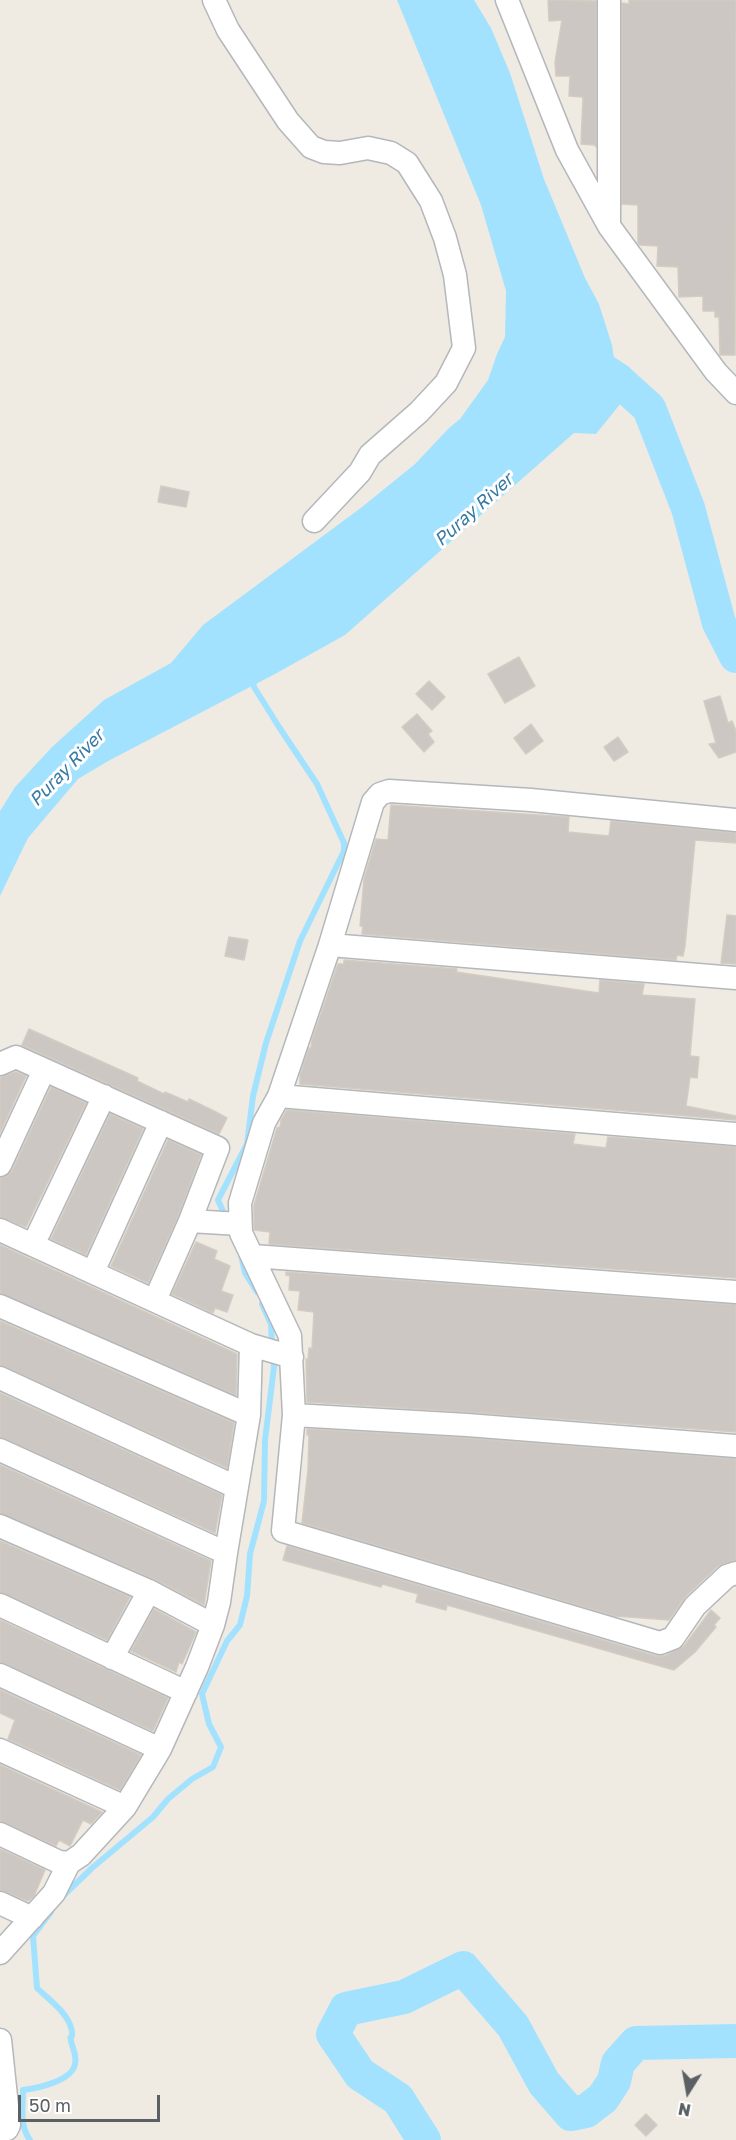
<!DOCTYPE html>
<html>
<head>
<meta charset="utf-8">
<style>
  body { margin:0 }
  #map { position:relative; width:736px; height:2140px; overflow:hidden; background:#efebe3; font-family:"Golos Text",sans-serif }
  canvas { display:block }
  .north { position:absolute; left:658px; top:2062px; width:60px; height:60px; -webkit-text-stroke:4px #fff; paint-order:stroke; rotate:191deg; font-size:16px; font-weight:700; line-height:24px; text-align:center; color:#5b6065 }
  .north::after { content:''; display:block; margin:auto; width:21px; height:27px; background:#5b6065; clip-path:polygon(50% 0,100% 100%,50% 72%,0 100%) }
  .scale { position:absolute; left:18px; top:2095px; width:142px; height:27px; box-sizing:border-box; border:3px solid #5b6065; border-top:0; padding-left:8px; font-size:18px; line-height:21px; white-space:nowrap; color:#5b6065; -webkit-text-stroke:4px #fff; paint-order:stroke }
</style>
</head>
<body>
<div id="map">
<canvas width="736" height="2140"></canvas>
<div class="north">N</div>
<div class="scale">50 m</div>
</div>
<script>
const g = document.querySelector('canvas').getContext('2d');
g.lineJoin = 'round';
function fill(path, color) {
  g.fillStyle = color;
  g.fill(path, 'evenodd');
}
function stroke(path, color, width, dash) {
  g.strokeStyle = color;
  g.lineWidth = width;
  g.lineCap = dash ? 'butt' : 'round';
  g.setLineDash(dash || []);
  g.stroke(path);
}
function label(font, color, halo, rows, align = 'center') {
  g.font = font + ' "Golos Text",sans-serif';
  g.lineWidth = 6;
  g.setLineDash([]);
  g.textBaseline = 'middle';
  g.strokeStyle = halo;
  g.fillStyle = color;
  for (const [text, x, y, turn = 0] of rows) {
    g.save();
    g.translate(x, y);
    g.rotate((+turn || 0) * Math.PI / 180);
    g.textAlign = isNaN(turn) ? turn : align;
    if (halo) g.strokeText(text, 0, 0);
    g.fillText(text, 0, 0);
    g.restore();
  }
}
fill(new Path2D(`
  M 397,0 L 474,0 L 491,28 L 510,73 L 544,179 L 585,278 L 599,304 L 612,345 L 621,403 L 596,434 L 574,433 L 345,635 L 275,674 L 110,760 L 78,779 L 28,838 L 0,896 L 0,811 L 15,787 L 52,747 L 104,700 L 171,663 L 203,625 L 362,507 L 415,464 L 449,428 L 460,419 L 488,380 L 497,354 L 505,337 L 506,291 L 481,205 Z`), '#a3e2ff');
stroke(new Path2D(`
  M 226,1218 L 218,1200 L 247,1144 L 253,1096 L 266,1043 L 300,941 L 344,851 L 344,843 L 317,784 L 279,727 L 254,687 L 253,679
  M 241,1255 L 245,1273 L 257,1292
  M 262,1304 L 271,1324 L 272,1346
  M 63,1896 L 92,1868 L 153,1817 L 168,1799 L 192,1779 L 213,1767 L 221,1747 L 209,1724 L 202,1694 L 227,1641 L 240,1625 L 247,1596 L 250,1554 L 264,1501 L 265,1440 L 274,1367 L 273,1356
  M 30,2140 C 19,2125 23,2107 23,2090 C 38,2088 72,2081 75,2064 C 77,2055 73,2050 71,2041 C 69,2033 73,2041 72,2032 C 70,2014 49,2000 37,1988 L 33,1936 L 51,1912`), '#a3e2ff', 6);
stroke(new Path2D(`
  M 589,361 L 618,380 L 649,408 L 688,508 L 719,623 L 736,656
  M 424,2140 L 398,2099 L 360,2074 L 333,2034 L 346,2009 L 404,1997 L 463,1968 L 513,2026 L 544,2083 L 571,2114 L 586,2111 L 603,2098 L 614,2081 L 618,2063 L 636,2043 L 736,2041`), '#a3e2ff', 34);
const building = new Path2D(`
  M 548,0 L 596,1 L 596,147 L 595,145 L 581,144 L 583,97 L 569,96 L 570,76 L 556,76 L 555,62 L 562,20 L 549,21 Z
  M 629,0 L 736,0 L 735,355 L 720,355 L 719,317 L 715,317 L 715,311 L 703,311 L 703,296 L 679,297 L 678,267 L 657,266 L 658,246 L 640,245 L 638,243 L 638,205 L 622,204 L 622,3 L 629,4 Z
  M 161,486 L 189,492 L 186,507 L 158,502 Z
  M 519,657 L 535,686 L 505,703 L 488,674 Z
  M 429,681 L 445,697 L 432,710 L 416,694 Z
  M 720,696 L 728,723 L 732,721 L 736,731 L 736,752 L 719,758 L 709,744 L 716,743 L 704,701 Z
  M 417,714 L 432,731 L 428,734 L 434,742 L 424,752 L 402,727 Z
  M 531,724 L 543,741 L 526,754 L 514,738 Z
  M 618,737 L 628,752 L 614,761 L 604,747 Z
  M 391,805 L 569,817 L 568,832 L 609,836 L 611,821 L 736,833 L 736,843 L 695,840 L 685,946 L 683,956 L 677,955 L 676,960 L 362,934 L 363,926 L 360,926 L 364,879 L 376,839 L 388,840 Z
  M 727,915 L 736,916 L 736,964 L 721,963 Z
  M 229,937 L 248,940 L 244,960 L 225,956 Z
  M 344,960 L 457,969 L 456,972 L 599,993 L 600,980 L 644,984 L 642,995 L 695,999 L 690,1056 L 699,1057 L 697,1078 L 690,1077 L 686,1106 L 736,1116 L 736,1120 L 300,1084 L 300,1075 L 309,1048 L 311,1048 L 312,1040 L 338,964 L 344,964 Z
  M 29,1029 L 138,1078 L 137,1081 L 164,1094 L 165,1092 L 188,1102 L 189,1099 L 214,1111 L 227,1118 L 219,1134 L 22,1045 Z
  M 16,1072 L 26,1076 L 0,1133 L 0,1080 L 1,1077 Z
  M 51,1087 L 86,1103 L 26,1227 L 0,1217 L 0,1178 L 7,1176 L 12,1171 Z
  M 287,1110 L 575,1134 L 573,1144 L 606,1148 L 608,1137 L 736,1147 L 736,1278 L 269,1244 L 270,1232 L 254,1230 L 254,1205 L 277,1128 L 280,1127 L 281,1120 Z
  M 110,1114 L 143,1129 L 86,1255 L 51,1239 Z
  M 168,1140 L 201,1155 L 178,1216 L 148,1283 L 111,1266 Z
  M 196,1242 L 217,1251 L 214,1259 L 230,1266 L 221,1291 L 233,1295 L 227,1312 L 215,1308 L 213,1313 L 172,1294 Z
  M 0,1245 L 237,1354 L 236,1395 L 0,1293 Z
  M 286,1272 L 736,1305 L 736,1432 L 468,1412 L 307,1402 L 306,1359 L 308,1360 L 309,1348 L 312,1349 L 314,1312 L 298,1310 L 300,1291 L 289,1290 L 290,1276 L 286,1275 Z
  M 0,1321 L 234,1423 L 227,1468 L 0,1365 Z
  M 0,1393 L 222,1495 L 215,1533 L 0,1437 Z
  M 307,1429 L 466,1438 L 736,1459 L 736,1560 L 718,1566 L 686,1596 L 669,1620 L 615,1616 L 302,1523 L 308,1469 L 309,1435 L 307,1435 Z
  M 0,1465 L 211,1561 L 204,1605 L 154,1579 L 0,1513 Z
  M 0,1541 L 130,1597 L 107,1640 L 0,1592 Z
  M 287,1546 L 656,1656 L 665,1656 L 684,1646 L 711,1610 L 720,1618 L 714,1625 L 716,1627 L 695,1652 L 674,1670 L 447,1605 L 446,1610 L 416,1602 L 418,1594 L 382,1584 L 381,1587 L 283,1560 Z
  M 154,1609 L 196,1632 L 182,1664 L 179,1662 L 176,1672 L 131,1651 Z
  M 0,1620 L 168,1698 L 153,1731 L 0,1662 Z
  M 0,1690 L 141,1755 L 120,1790 L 8,1739 L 15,1720 L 0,1713 Z
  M 0,1765 L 102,1812 L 91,1824 L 83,1820 L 70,1846 L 59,1840 L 56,1846 L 0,1821 Z
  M 0,1849 L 45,1870 L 34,1896 L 28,1901 L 0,1890 Z
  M 646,2114 L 657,2125 L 646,2136 L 635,2125 Z`);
fill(building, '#ccc7c2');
stroke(building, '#d4ccc1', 1.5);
const minor = new Path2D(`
  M 214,0 L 228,30 L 288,121 L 311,147 L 324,152 L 340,153 L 368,148 L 391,153 L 407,163 L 431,201 L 445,238 L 455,275 L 464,348 L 446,383 L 419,412 L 370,455 L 360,472 L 314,521
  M 507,0 L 567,150 L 609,226 L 716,372 L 736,393
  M 609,223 L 609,0
  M 736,820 L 531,800 L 389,791 L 380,794 L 373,802 L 330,945 L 279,1096 L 264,1123 L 240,1203 L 241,1233 L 290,1336 L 294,1415 L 283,1531 L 660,1643 L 673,1638 L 695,1606 L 727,1576 L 736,1573
  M 330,945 L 736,978
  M 0,1064 L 16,1057 L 218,1148 L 190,1221 L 155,1300
  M 279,1096 L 736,1134
  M 0,1165 L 44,1070
  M 190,1221 L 240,1224
  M 0,1230 L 251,1345 L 292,1357
  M 33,1245 L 104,1096
  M 253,1256 L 736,1292
  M 93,1272 L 161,1122
  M 0,1306 L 249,1415
  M 0,1378 L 236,1487
  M 294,1415 L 467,1425 L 736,1446
  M 0,1450 L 226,1553 L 219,1602 L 213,1625 L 197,1667 L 160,1749 L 125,1807 L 81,1855 L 69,1863 L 59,1862 L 0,1834
  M 0,1526 L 149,1591 L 213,1625
  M 226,1553 L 249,1415 L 251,1345
  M 0,1605 L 186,1692
  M 112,1658 L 149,1591
  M 0,1675 L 160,1749
  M 0,1750 L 125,1807
  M 0,1903 L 32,1918
  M 0,1953 L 54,1893 L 69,1863
  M 0,2040 L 9,2125 L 7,2129 L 0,2130`);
stroke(minor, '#b4b7bb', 25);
stroke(minor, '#fff', 22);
label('italic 18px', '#3679a4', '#fff', [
  ["Puray River",474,510,-42],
  ["Puray River",67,768,-46]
]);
</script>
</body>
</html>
